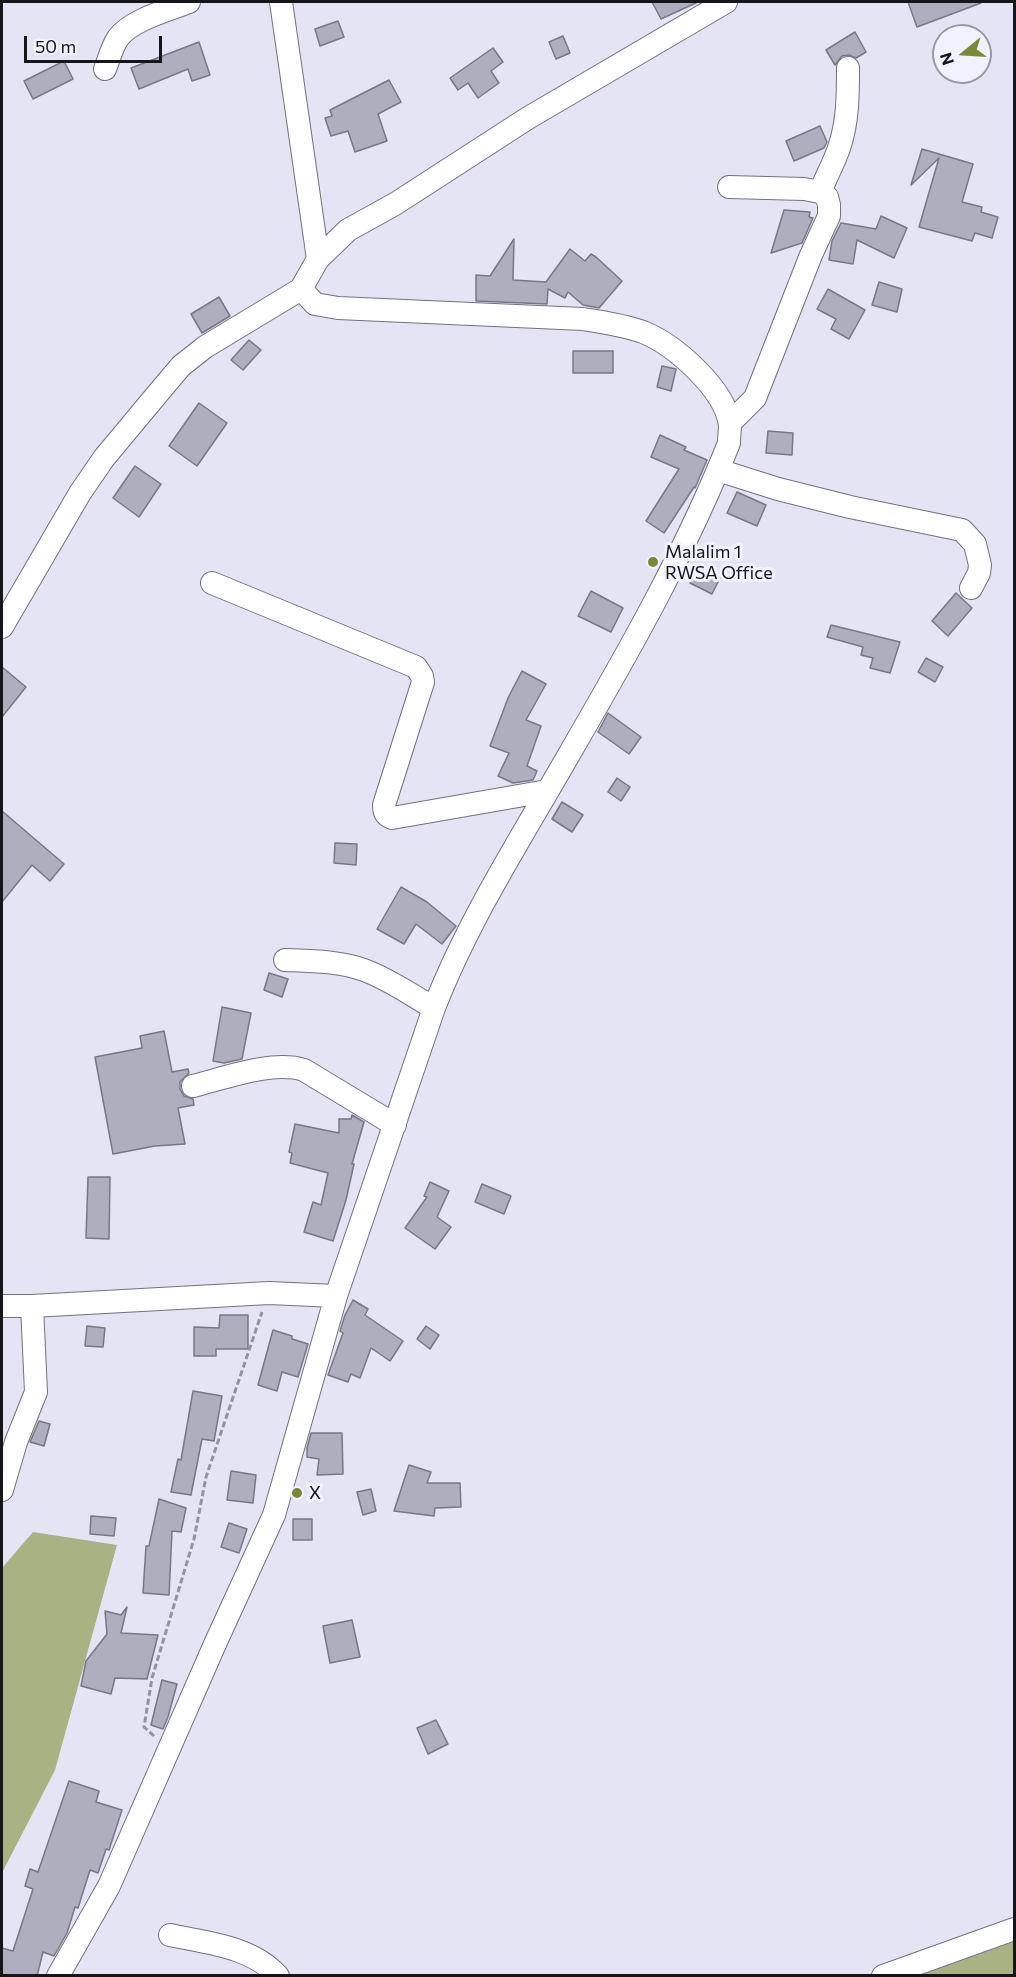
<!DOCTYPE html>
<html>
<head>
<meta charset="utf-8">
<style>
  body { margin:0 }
  #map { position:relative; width:1016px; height:1977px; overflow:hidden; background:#e5e4f4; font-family:Commissioner,sans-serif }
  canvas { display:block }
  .frame { position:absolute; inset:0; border:3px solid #15151a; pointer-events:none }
  .north { position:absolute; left:932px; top:24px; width:60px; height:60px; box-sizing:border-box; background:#f2f1ff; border:2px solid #9a99a3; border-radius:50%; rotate:252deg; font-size:16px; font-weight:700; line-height:24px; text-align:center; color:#15151a }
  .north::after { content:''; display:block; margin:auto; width:21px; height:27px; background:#7a8835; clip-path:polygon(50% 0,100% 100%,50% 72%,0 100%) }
  .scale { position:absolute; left:24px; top:36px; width:138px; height:27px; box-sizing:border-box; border:3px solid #15151a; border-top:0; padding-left:8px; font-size:18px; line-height:21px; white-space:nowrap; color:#15151a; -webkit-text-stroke:4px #f2f1ff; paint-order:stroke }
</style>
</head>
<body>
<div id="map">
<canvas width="1016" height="1977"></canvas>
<div class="frame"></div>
<div class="north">N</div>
<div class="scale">50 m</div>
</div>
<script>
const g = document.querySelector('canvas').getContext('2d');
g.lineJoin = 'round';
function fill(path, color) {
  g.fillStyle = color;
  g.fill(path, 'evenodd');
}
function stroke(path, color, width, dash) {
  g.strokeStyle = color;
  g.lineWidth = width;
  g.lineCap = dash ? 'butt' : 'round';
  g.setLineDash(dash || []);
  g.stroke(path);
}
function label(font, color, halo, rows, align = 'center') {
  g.font = font + ' Commissioner,sans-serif';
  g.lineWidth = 6;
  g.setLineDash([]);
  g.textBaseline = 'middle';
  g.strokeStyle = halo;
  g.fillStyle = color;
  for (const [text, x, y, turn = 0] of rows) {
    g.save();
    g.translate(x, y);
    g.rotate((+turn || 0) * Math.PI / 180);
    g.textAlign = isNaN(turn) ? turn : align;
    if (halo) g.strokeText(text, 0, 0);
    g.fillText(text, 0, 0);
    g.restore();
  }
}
fill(new Path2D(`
  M 33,1532 L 117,1545 L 55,1770 L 2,1873 L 2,1568 Z
  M 1014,1938 L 1014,1975 L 893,1975 Z`), '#a8b283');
const building = new Path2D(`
  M 652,2 L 698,2 L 661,19 Z
  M 908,2 L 981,2 L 981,3 L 917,27 Z
  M 338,21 L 344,37 L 320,46 L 315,29 Z
  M 855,32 L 866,52 L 856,58 L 849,55 L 842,56 L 835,65 L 826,50 Z
  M 563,36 L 570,53 L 556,59 L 549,42 Z
  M 199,42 L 210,75 L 192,81 L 188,69 L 139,89 L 131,68 Z
  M 493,48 L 503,62 L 491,71 L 499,83 L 478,98 L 468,83 L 458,90 L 450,78 Z
  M 64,61 L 73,79 L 33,99 L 24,81 Z
  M 389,80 L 401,102 L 378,114 L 387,141 L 355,152 L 348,131 L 331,136 L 325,118 L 332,116 L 330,110 Z
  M 820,126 L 827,142 L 824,148 L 794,161 L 786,141 Z
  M 922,149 L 973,164 L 962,202 L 982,207 L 981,212 L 998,217 L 992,238 L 975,233 L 972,241 L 919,227 L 939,158 L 911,185 Z
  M 784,210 L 810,212 L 809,217 L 813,218 L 802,243 L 771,253 Z
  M 881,216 L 907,228 L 894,258 L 857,240 L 853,264 L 829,260 L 832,241 L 841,223 L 876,229 Z
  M 514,239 L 513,280 L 546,282 L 570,249 L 585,261 L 591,254 L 596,257 L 622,281 L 599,308 L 583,305 L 568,292 L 565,298 L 548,289 L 547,304 L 476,301 L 476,275 L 490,276 Z
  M 879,282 L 902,289 L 897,312 L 872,305 Z
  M 828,289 L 865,310 L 849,339 L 831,329 L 836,319 L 817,309 Z
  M 219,297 L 230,316 L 202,333 L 191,314 Z
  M 249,340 L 261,350 L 243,370 L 231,360 Z
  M 573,351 L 613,351 L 613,373 L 573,373 Z
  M 662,366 L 676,369 L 671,391 L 657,387 Z
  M 199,403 L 227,423 L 197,466 L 169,446 Z
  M 768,431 L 793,433 L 792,455 L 766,453 Z
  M 660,435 L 686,447 L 684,450 L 707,460 L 695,488 L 694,487 L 664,533 L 646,521 L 679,469 L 651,457 Z
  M 135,466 L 161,484 L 139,517 L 113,498 Z
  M 737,492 L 766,505 L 757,526 L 727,513 Z
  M 699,566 L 720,578 L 712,594 L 690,583 Z
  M 591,591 L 623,608 L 611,632 L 578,616 Z
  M 956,593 L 972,608 L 948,636 L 932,621 Z
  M 831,625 L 900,642 L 890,673 L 870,668 L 873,658 L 861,655 L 863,647 L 827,637 Z
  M 926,658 L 943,667 L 935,682 L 918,672 Z
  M 2,667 L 26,687 L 2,717 Z
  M 522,671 L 546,684 L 526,720 L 541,726 L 527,766 L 537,771 L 533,780 L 513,783 L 498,776 L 509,753 L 490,746 L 508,698 Z
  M 608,713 L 641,737 L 629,754 L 598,732 Z
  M 617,778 L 630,787 L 621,801 L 608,792 Z
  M 562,802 L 583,815 L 572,832 L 552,819 Z
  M 2,811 L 64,864 L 50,881 L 32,865 L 2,902 Z
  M 335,843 L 357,844 L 356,865 L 334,863 Z
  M 401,887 L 427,902 L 456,926 L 442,944 L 416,924 L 404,944 L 377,929 Z
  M 269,973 L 288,979 L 282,997 L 264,990 Z
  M 222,1007 L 251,1013 L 242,1059 L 224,1063 L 213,1061 Z
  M 164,1031 L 172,1072 L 188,1069 L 189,1073 L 180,1082 L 180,1089 L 184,1096 L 193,1099 L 194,1105 L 178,1108 L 185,1144 L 155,1146 L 113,1154 L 95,1057 L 142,1048 L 140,1036 Z
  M 352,1115 L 364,1122 L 352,1164 L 354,1164 L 346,1200 L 333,1241 L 304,1232 L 313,1202 L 321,1205 L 328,1173 L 290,1163 L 292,1153 L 289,1152 L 295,1124 L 339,1133 L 339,1119 L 351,1119 Z
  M 88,1177 L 110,1177 L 109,1239 L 86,1238 Z
  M 430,1182 L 449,1191 L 437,1217 L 451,1227 L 435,1249 L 405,1228 L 427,1197 L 424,1196 Z
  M 482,1184 L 511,1196 L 504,1214 L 475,1202 Z
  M 353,1300 L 368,1309 L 365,1315 L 403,1341 L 390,1361 L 371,1348 L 360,1378 L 351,1374 L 348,1382 L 328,1375 L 343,1333 L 340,1331 L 345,1315 Z
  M 220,1315 L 248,1315 L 248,1349 L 216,1349 L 216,1356 L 194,1356 L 194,1327 L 219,1328 Z
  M 87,1326 L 105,1328 L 103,1347 L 85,1346 Z
  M 426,1326 L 439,1335 L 430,1349 L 417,1339 Z
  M 273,1330 L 292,1336 L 292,1339 L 308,1344 L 298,1377 L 282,1372 L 277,1391 L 258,1385 Z
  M 193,1391 L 222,1396 L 214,1441 L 202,1439 L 191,1495 L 171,1492 L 178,1459 L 181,1460 Z
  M 39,1421 L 50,1424 L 44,1446 L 30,1442 Z
  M 311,1433 L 342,1433 L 343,1474 L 317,1475 L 319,1459 L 307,1457 L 307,1448 Z
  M 409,1465 L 431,1472 L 427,1483 L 460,1483 L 461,1507 L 435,1508 L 434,1516 L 394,1511 Z
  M 231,1471 L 256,1475 L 253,1503 L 227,1500 Z
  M 371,1489 L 376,1511 L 363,1515 L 357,1492 Z
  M 159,1499 L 186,1508 L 181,1532 L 172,1531 L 169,1595 L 143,1593 L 146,1546 L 149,1546 Z
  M 91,1516 L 116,1518 L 114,1536 L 90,1534 Z
  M 293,1519 L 312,1519 L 312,1540 L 293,1540 Z
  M 229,1523 L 247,1529 L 239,1553 L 221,1547 Z
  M 127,1607 L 121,1633 L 158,1635 L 147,1679 L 115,1678 L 111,1694 L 81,1686 L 86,1661 L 107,1634 L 105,1611 L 121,1615 Z
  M 352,1620 L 360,1657 L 330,1663 L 323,1626 Z
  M 162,1680 L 177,1684 L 168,1717 L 163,1729 L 151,1725 Z
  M 436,1720 L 448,1744 L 428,1754 L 417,1728 Z
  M 69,1781 L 99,1791 L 96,1802 L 122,1810 L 109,1850 L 106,1849 L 98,1873 L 90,1870 L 78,1908 L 75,1907 L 67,1933 L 54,1956 L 43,1952 L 37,1976 L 2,1976 L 2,1948 L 13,1951 L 33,1889 L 25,1886 L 30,1869 L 38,1872 Z`);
fill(building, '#afaebe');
stroke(building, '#787785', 1.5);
const minor = new Path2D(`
  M 281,2 L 318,259
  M 105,69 C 109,59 112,47 118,38 C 131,20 168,10 189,2
  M 729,187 L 804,189 L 820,192 L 827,197 L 829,205 L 829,216 L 811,255 L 755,398 L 730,423
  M 820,192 C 826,177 834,163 839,148 C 848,122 848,95 848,68
  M 301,289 L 318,259 L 348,230 L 395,204 L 528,118 L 726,2
  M 718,470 L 778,489 L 850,507 L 962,530 L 975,544 L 980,565 L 979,573 L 971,588
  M 212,583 L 416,667 L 422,676 L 423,682 L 384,805 C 384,812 385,815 392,818 L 547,791
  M 2,627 L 80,493 L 104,458 L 159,392 L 181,366 L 205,347 L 301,289 L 315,304 L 338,308 L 583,319 C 603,322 624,325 643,332 C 675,345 725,389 730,425 C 730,430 729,437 729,443 C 686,551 629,651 571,751 C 523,835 469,918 434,1008 L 336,1296 L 274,1515 L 215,1644 L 109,1886 L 58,1976
  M 285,960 C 311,961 339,961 364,970 C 389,979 411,995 434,1008
  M 193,1086 C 225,1078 272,1060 304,1070 L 395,1125
  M 2,1306 L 32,1306 L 269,1293 L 336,1296
  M 2,1490 L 16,1442 L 36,1392 L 32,1306
  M 170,1935 C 206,1943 251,1946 278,1976
  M 883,1976 L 1014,1929`);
stroke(minor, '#737180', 24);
stroke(new Path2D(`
  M 154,1736 L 144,1727 L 152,1678 L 194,1539 L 206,1477 L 262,1312`), '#93929e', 3, [6, 3]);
stroke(minor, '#fff', 22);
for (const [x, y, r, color] of [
  [653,562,6,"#7a8835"],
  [297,1493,6,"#7a8835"]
]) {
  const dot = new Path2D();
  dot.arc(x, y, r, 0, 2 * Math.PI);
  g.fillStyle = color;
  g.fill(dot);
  stroke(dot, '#f2f1ff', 2);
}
label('18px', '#15151a', '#f2f1ff', [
  ["Malalim 1",665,552],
  ["RWSA Office",665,573],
  ["X",309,1493]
], 'left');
</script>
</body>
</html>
